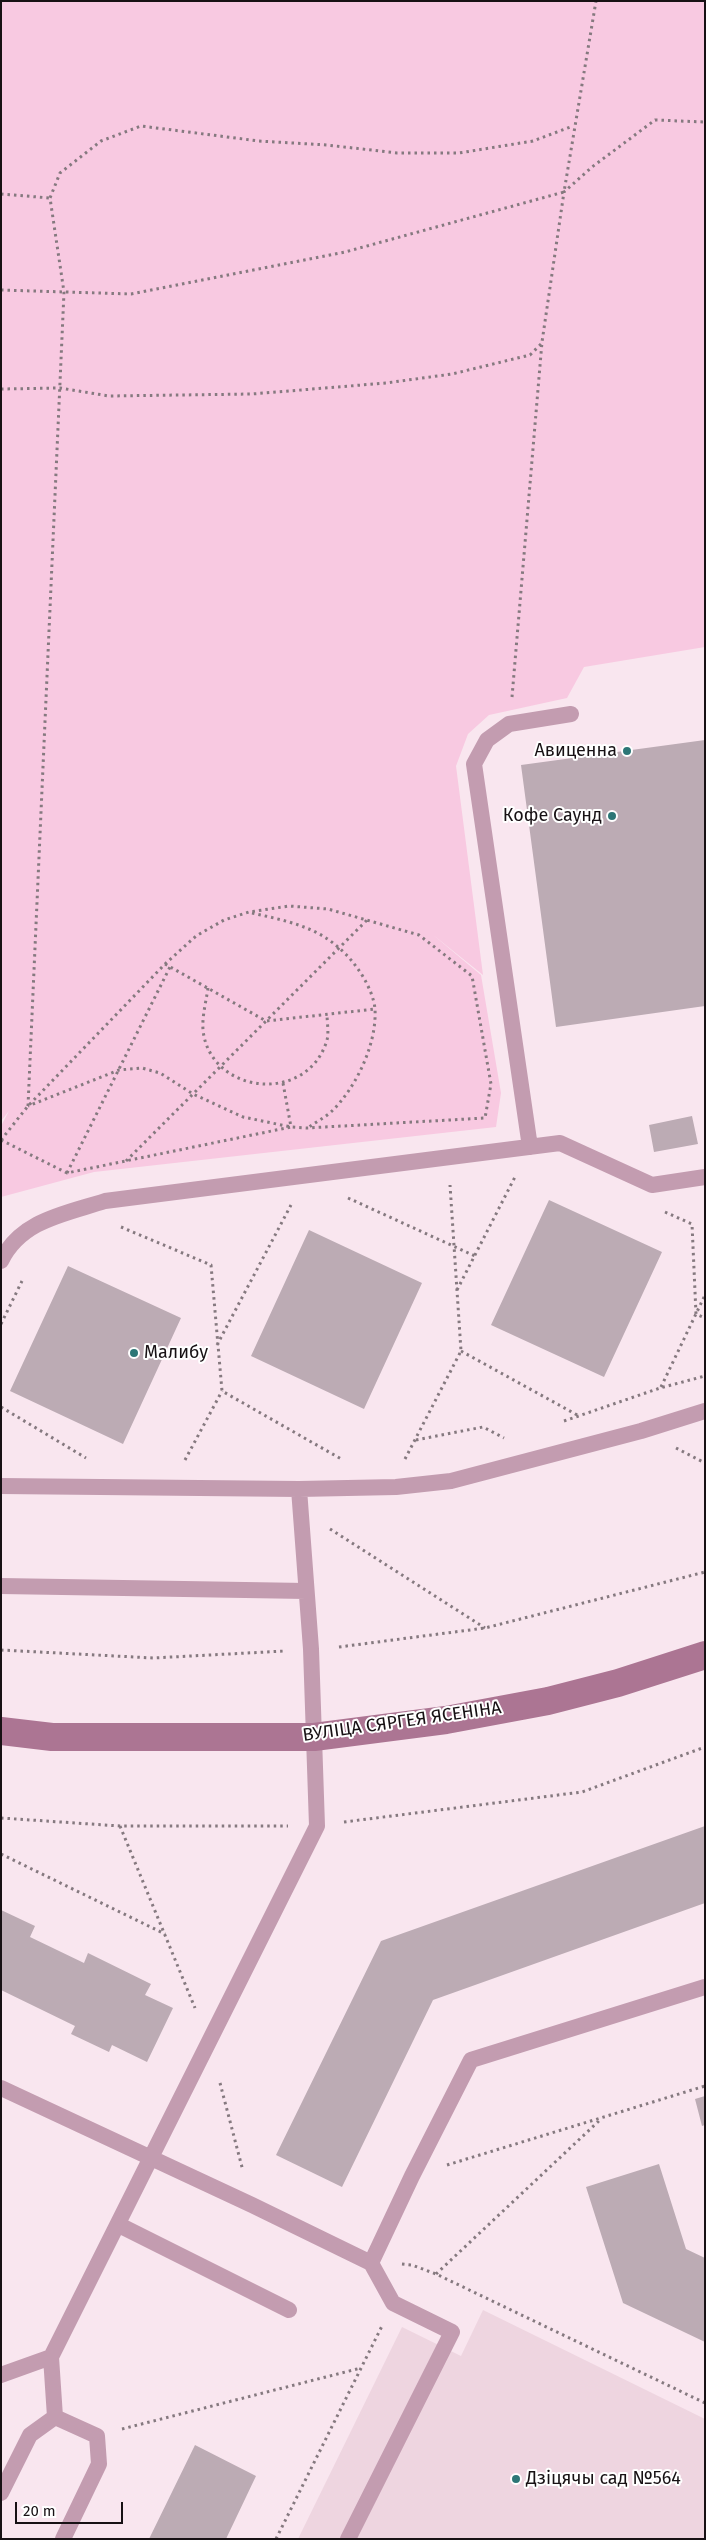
<!DOCTYPE html>
<html>
<head>
<meta charset="utf-8">
<style>
  body { margin:0 }
  #map { position:relative; width:706px; height:2540px; overflow:hidden; background:#f9e6ef; font-family:"Fira Sans",sans-serif }
  canvas { display:block }
  .frame { position:absolute; inset:0; border:2px solid #171114; pointer-events:none }
  .scale { position:absolute; left:15px; top:2502px; width:108px; height:22px; box-sizing:border-box; border:2px solid #171114; border-top:0; padding-left:6px; font-size:15px; line-height:18px; white-space:nowrap; color:#171114; -webkit-text-stroke:4px #fff; paint-order:stroke }
</style>
</head>
<body>
<div id="map">
<canvas width="706" height="2540"></canvas>
<div class="frame"></div>
<div class="scale">20 m</div>
</div>
<script>
const g = document.querySelector('canvas').getContext('2d');
g.lineJoin = 'round';
function fill(path, color) {
  g.fillStyle = color;
  g.fill(path, 'evenodd');
}
function stroke(path, color, width, dash) {
  g.strokeStyle = color;
  g.lineWidth = width;
  g.lineCap = dash ? 'butt' : 'round';
  g.setLineDash(dash || []);
  g.stroke(path);
}
function label(font, color, halo, rows, align = 'center') {
  g.font = font + ' "Fira Sans",sans-serif';
  g.lineWidth = 4;
  g.setLineDash([]);
  g.textBaseline = 'middle';
  g.strokeStyle = halo;
  g.fillStyle = color;
  for (const [text, x, y, turn = 0] of rows) {
    g.save();
    g.translate(x, y);
    g.rotate((+turn || 0) * Math.PI / 180);
    g.textAlign = isNaN(turn) ? turn : align;
    if (halo) g.strokeText(text, 0, 0);
    g.fillText(text, 0, 0);
    g.restore();
  }
}
fill(new Path2D(`
  M 483,2310 L 705,2419 L 705,2539 L 298,2539 L 402,2327 L 461,2356 Z`), '#eed5e0');
fill(new Path2D(`
  M 1,1 L 705,1 L 705,647 L 584,667 L 567,698 L 489,715 L 468,734 L 456,766 L 483,975 L 432,934 L 481,975 L 501,1093 L 496,1127 L 94,1172 L 1,1197 L 1,1126 L 9,1111 L 1,1121 Z`), '#f8c9e1');
fill(new Path2D(`
  M 705,740 L 705,1006 L 556,1027 L 521,765 Z
  M 692,1116 L 698,1144 L 654,1152 L 649,1125 Z
  M 549,1200 L 662,1252 L 604,1377 L 491,1325 Z
  M 309,1230 L 422,1283 L 364,1409 L 251,1356 Z
  M 68,1266 L 181,1318 L 123,1444 L 10,1391 Z
  M 705,1826 L 705,1903 L 433,2000 L 342,2187 L 276,2155 L 381,1941 Z
  M 1,1910 L 35,1926 L 30,1937 L 84,1963 L 88,1953 L 151,1984 L 145,1995 L 173,2008 L 147,2062 L 112,2045 L 109,2052 L 71,2034 L 75,2026 L 1,1990 Z
  M 705,2096 L 705,2125 L 702,2126 L 695,2099 Z
  M 659,2164 L 686,2249 L 705,2258 L 705,2342 L 623,2303 L 586,2187 Z
  M 195,2445 L 256,2476 L 226,2539 L 149,2539 Z`), '#bcabb4');
stroke(new Path2D(`
  M 1,194 L 50,198
  M 1,290 L 131,294 L 345,252 L 564,192 L 596,1
  M 1,389 L 60,388 L 109,396 L 252,394 L 386,383 L 452,374 L 530,355 L 542,343
  M 512,697 L 542,342 L 564,192 L 592,167 L 655,120 L 705,122
  M 252,913 C 283,920 315,926 339,948 C 355,961 373,988 375,1009 C 377,1044 356,1088 331,1112 C 324,1118 316,1122 309,1127
  M 165,964 L 266,1021 L 375,1009
  M 208,988 C 206,1002 202,1016 203,1030 C 210,1095 308,1105 327,1040 C 329,1033 327,1022 327,1014
  M 28,1106 L 64,292 L 50,198 L 60,173 L 101,141 L 141,126 L 259,141 L 327,145 L 397,153 L 459,153 L 533,141 L 573,126
  M 1,1140 L 28,1106 L 165,964 L 196,936 L 224,920 L 249,912 L 289,906 L 328,909 L 419,935 L 472,976 L 491,1084 L 485,1118 L 307,1128 L 291,1127 L 243,1117 L 193,1094 L 160,1073 L 142,1068 L 119,1070 L 28,1106
  M 1,1140 L 67,1173 L 291,1127 L 283,1083
  M 126,1161 L 368,919
  M 67,1173 L 170,967
  M 348,1198 L 475,1256
  M 665,1212 L 692,1224 L 696,1314 L 705,1318
  M 121,1227 L 211,1265 L 222,1391 L 343,1460
  M 457,1290 L 516,1175
  M 1,1324 L 22,1281
  M 217,1345 L 291,1205
  M 461,1351 L 579,1416
  M 661,1387 L 705,1295
  M 1,1407 L 86,1458
  M 564,1421 L 660,1388 L 705,1376
  M 416,1440 L 483,1427 L 504,1438
  M 676,1448 L 705,1463
  M 405,1459 L 461,1351 L 450,1185
  M 185,1460 L 222,1391
  M 330,1529 L 485,1628
  M 339,1647 L 485,1628 L 705,1572
  M 1,1650 L 153,1658 L 285,1651
  M 1,1818 L 120,1826 L 288,1826
  M 344,1822 L 582,1792 L 705,1747
  M 120,1826 L 195,2008
  M 1,1854 L 165,1934
  M 220,2083 L 243,2171
  M 447,2165 L 705,2086
  M 402,2264 L 412,2265 L 436,2274 L 705,2403
  M 436,2274 L 601,2119
  M 122,2429 L 361,2368
  M 276,2539 L 382,2326`), '#85797f', 3, [2.5, 4]);
stroke(new Path2D(`
  M 530,1147 L 474,764 L 487,740 L 509,724 L 571,714
  M 1,1261 C 21,1220 65,1214 105,1201 L 560,1143 L 652,1185 L 705,1177
  M 1,1486 L 299,1489 L 396,1487 L 451,1481 L 641,1431 L 705,1411
  M 1,1586 L 306,1591
  M 1,2088 L 252,2205 L 371,2263 L 393,2303 L 452,2332 L 348,2539
  M 119,2225 L 289,2310
  M 371,2263 L 412,2176 L 471,2060 L 705,1987
  M 1,2375 L 51,2357
  M 55,2417 L 51,2357 L 317,1826 L 311,1649 L 299,1489
  M 1,2493 L 30,2435 L 55,2417 L 97,2436 L 99,2464 L 63,2539`), '#c39cb0', 16);
stroke(new Path2D(`
  M 1,1731 L 52,1737 L 314,1737 L 446,1720 L 548,1701 L 618,1683 L 705,1655`), '#ac7593', 28);
for (const [x, y, r, color] of [
  [627,751,5,"#2c7676"],
  [612,816,5,"#2c7676"],
  [134,1353,5,"#2c7676"],
  [516,2479,5,"#2c7676"]
]) {
  const dot = new Path2D();
  dot.arc(x, y, r, 0, 2 * Math.PI);
  g.fillStyle = color;
  g.fill(dot);
  stroke(dot, '#fff', 2);
}
label('18px', '#171114', '#fff', [
  ["Авиценна",617,751],
  ["Кофе Саунд",602,816],
  ["Малибу",144,1353,"left"],
  ["Дзіцячы сад №564",526,2479,"left"]
], 'right');
label('18px', '#171114', '#fff', [
  ["ВУЛІЦА СЯРГЕЯ ЯСЕНІНА",402,1722,-8]
]);
</script>
</body>
</html>
